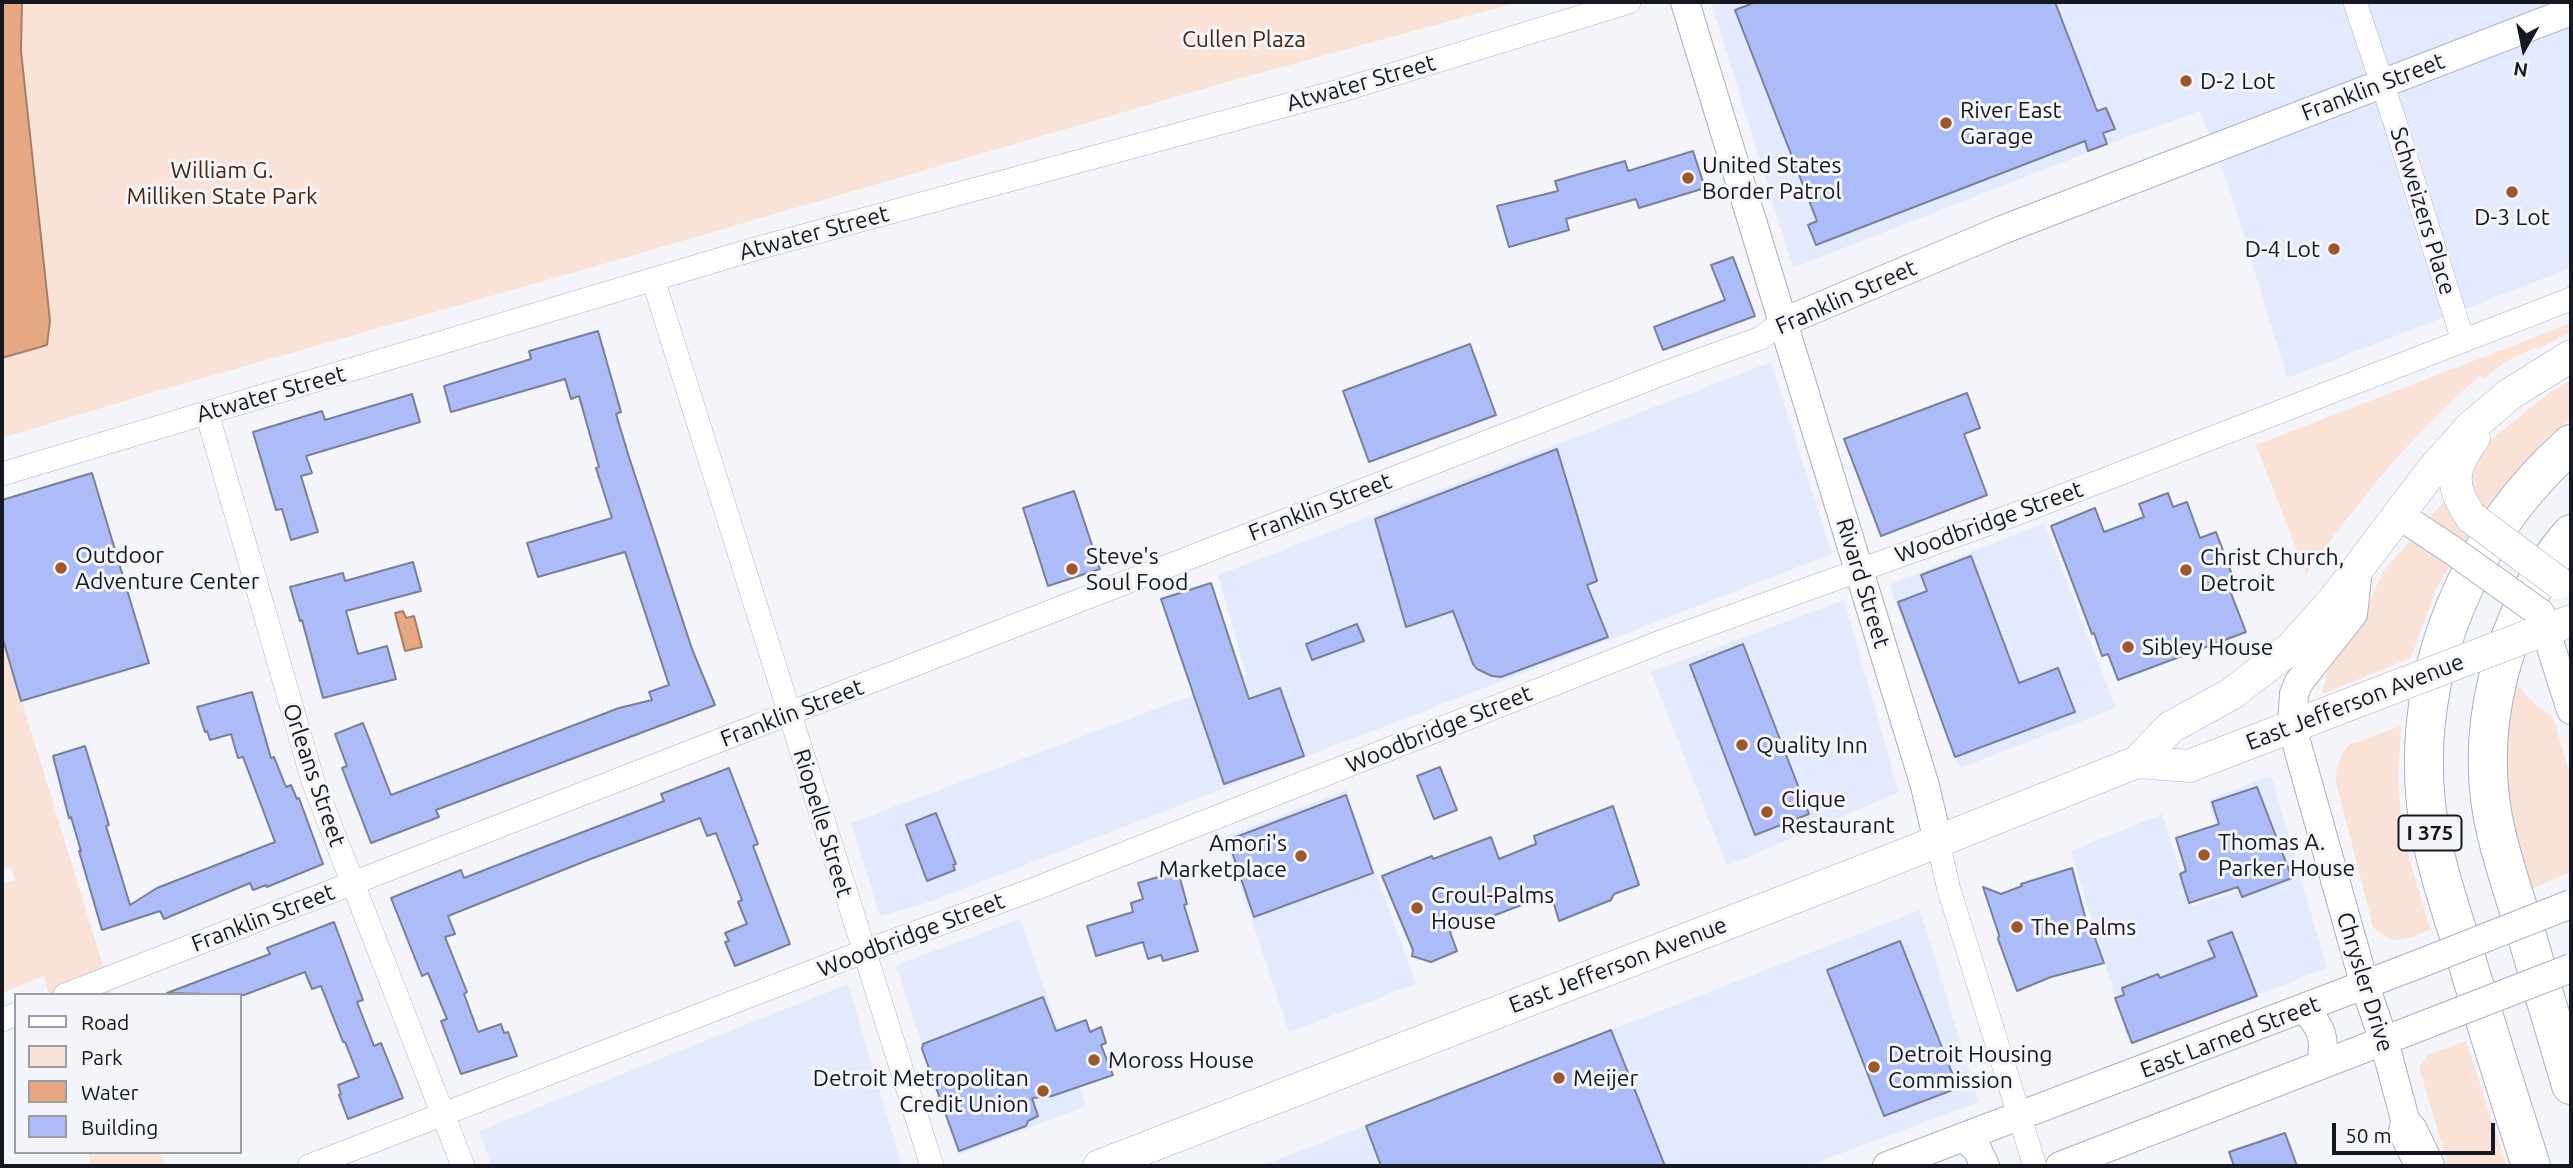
<!DOCTYPE html>
<html>
<head>
<meta charset="utf-8">
<style>
  body { margin:0 }
  #map { position:relative; width:2573px; height:1168px; overflow:hidden; background:#f4f5fb; font-family:Ubuntu,sans-serif }
  canvas { display:block }
  .frame { position:absolute; inset:0; border:4px solid #161821; pointer-events:none }
  .legend { position:absolute; left:14px; top:993px; width:228px; height:161px; box-sizing:border-box; background:#f4f5fb; border:2px solid #9b9da4; margin:0; padding:9px 12px; list-style:none; font-size:21px; color:#161821 }
  .legend li { display:flex; align-items:center; gap:14px; height:35px }
  .legend b { width:35px; border:2px solid #9b9da4 }
  .north { position:absolute; left:2489px; top:14px; width:70px; height:70px; -webkit-text-stroke:5px #f4f5fb; paint-order:stroke; rotate:189deg; font-size:19px; font-weight:700; line-height:28px; text-align:center; color:#161821 }
  .north::after { content:''; display:block; margin:auto; width:24px; height:32px; background:#161821; clip-path:polygon(50% 0,100% 100%,50% 72%,0 100%) }
  .scale { position:absolute; left:2332px; top:1123px; width:163px; height:32px; box-sizing:border-box; border:4px solid #161821; border-top:0; padding-left:9px; font-size:21px; line-height:24px; white-space:nowrap; color:#161821; -webkit-text-stroke:5px #f4f5fb; paint-order:stroke }
</style>
</head>
<body>
<div id="map">
<canvas width="2573" height="1168"></canvas>
<div class="frame"></div>
<ul class="legend">
<li><b style="height:9px;background:#fff"></b>Road</li>
<li><b style="height:19px;background:#fae3d6"></b>Park</li>
<li><b style="height:19px;background:#e5a883"></b>Water</li>
<li><b style="height:19px;background:#acbcf8"></b>Building</li>
</ul>
<div class="north">N</div>
<div class="scale">50 m</div>
</div>
<script>
const g = document.querySelector('canvas').getContext('2d');
g.lineJoin = 'round';
function fill(path, color) {
  g.fillStyle = color;
  g.fill(path, 'evenodd');
}
function stroke(path, color, width, dash) {
  g.strokeStyle = color;
  g.lineWidth = width;
  g.lineCap = dash ? 'butt' : 'round';
  g.setLineDash(dash || []);
  g.stroke(path);
}
function label(font, color, halo, rows, align = 'center') {
  g.font = font + ' Ubuntu,sans-serif';
  g.lineWidth = 6;
  g.setLineDash([]);
  g.textBaseline = 'middle';
  g.strokeStyle = halo;
  g.fillStyle = color;
  for (const [text, x, y, turn = 0] of rows) {
    g.save();
    g.translate(x, y);
    g.rotate((+turn || 0) * Math.PI / 180);
    g.textAlign = isNaN(turn) ? turn : align;
    if (halo) g.strokeText(text, 0, 0);
    g.fillText(text, 0, 0);
    g.restore();
  }
}
fill(new Path2D(`
  M 1711,2 L 2571,2 L 2571,268 L 2287,378 L 2229,187 L 2200,111 L 2127,137 L 1793,268 Z
  M 1771,362 L 1832,554 L 921,905 L 880,916 L 851,823 L 1246,675 L 1218,575 Z
  M 2044,523 L 2116,708 L 1960,768 L 1889,585 Z
  M 1844,600 L 1899,792 L 1727,866 L 1651,672 Z
  M 2271,775 L 2327,968 L 2129,1044 L 2071,851 L 2162,814 L 2192,906 L 2237,892 L 2208,800 Z
  M 1346,790 L 1416,984 L 1289,1032 L 1224,837 Z
  M 1920,910 L 1979,1102 L 1807,1166 L 1261,1166 Z
  M 1020,919 L 1086,1106 L 958,1155 L 896,965 Z
  M 848,984 L 902,1166 L 492,1166 L 479,1131 Z`), '#e4eafe');
fill(new Path2D(`
  M 22,2 L 1519,2 L 1220,84 L 586,269 L 154,392 L 2,438 L 2,358 L 18,356 Z
  M 2571,323 L 2571,332 L 2538,349 L 2536,347 L 2507,361 L 2484,378 L 2481,375 C 2413,432 2358,502 2306,574 L 2256,445 Z
  M 2571,380 L 2571,419 L 2543,441 L 2485,509 L 2436,589 L 2411,658 L 2322,694 L 2330,662 L 2366,611 L 2382,573 L 2478,462 L 2476,457 L 2477,451 L 2550,392 Z
  M 2,636 L 112,995 L 49,995 L 44,976 L 2,993 L 2,884 L 15,880 L 11,867 L 2,869 Z
  M 2515,683 L 2537,706 L 2553,717 L 2571,778 L 2571,867 L 2568,873 L 2529,890 L 2512,830 L 2504,747 Z
  M 2401,726 C 2400,748 2398,770 2399,791 C 2401,839 2417,885 2431,930 C 2404,939 2396,948 2373,927 L 2336,782 C 2335,769 2340,755 2349,745 Z
  M 2466,1041 L 2507,1166 L 2448,1166 L 2419,1067 L 2429,1054 Z
  M 88,1152 L 160,1152 L 165,1166 L 91,1166 Z`), '#fae3d6');
const water = new Path2D(`
  M 2,2 L 22,2 L 21,51 L 50,321 L 47,345 L 2,358 Z
  M 403,611 L 406,618 L 414,616 L 422,647 L 405,651 L 395,613 Z`);
fill(water, '#e5a883');
stroke(water, '#a77d66', 2);
const building = new Path2D(`
  M 1756,2 L 2055,2 L 2097,111 L 2106,108 L 2115,129 L 2103,133 L 2107,144 L 2088,151 L 2085,141 L 1816,245 L 1808,225 L 1817,221 L 1735,10 Z
  M 1693,151 L 1705,188 L 1639,208 L 1636,199 L 1566,219 L 1569,230 L 1509,247 L 1497,206 L 1558,191 L 1555,181 L 1625,161 L 1628,171 Z
  M 1733,257 L 1755,316 L 1663,350 L 1654,327 L 1725,300 L 1711,265 Z
  M 598,331 L 621,412 L 616,414 L 629,457 L 692,649 L 715,705 L 436,810 L 439,817 L 371,843 L 342,768 L 347,766 L 335,734 L 363,723 L 391,795 L 619,708 L 652,700 L 649,692 L 669,685 L 625,552 L 538,577 L 527,543 L 612,518 L 596,468 L 599,467 L 579,396 L 571,399 L 565,379 L 451,412 L 444,386 L 531,359 L 529,351 Z
  M 1470,344 L 1496,415 L 1369,462 L 1343,391 Z
  M 1967,393 L 1980,428 L 1964,434 L 1987,495 L 1881,536 L 1844,439 Z
  M 412,394 L 420,422 L 306,456 L 312,473 L 301,476 L 318,532 L 291,540 L 282,509 L 276,510 L 253,432 L 322,411 L 325,420 Z
  M 1557,449 L 1597,581 L 1587,585 L 1608,637 L 1501,677 L 1492,676 L 1477,669 L 1473,664 L 1453,611 L 1406,627 L 1375,519 Z
  M 92,473 L 149,663 L 21,701 L 2,636 L 2,500 Z
  M 1074,491 L 1100,569 L 1048,586 L 1023,508 Z
  M 2168,493 L 2173,507 L 2187,502 L 2200,538 L 2216,532 L 2234,580 L 2227,583 L 2246,632 L 2118,680 L 2108,654 L 2102,656 L 2094,633 L 2092,634 L 2051,526 L 2095,508 L 2104,532 L 2144,517 L 2139,504 Z
  M 1971,556 L 2019,683 L 2058,668 L 2075,712 L 1955,757 L 1898,602 L 1927,591 L 1921,575 Z
  M 413,562 L 421,591 L 346,611 L 358,654 L 387,646 L 396,679 L 323,698 L 302,620 L 300,621 L 290,587 L 343,573 L 345,581 Z
  M 1211,583 L 1249,699 L 1280,688 L 1304,756 L 1224,784 L 1161,599 Z
  M 1357,624 L 1364,641 L 1312,660 L 1306,644 Z
  M 1743,644 L 1809,814 L 1755,835 L 1690,665 Z
  M 252,692 L 271,758 L 274,757 L 286,787 L 291,785 L 297,799 L 299,798 L 323,864 L 267,887 L 266,885 L 253,890 L 250,883 L 164,919 L 160,911 L 102,930 L 79,851 L 81,851 L 71,817 L 69,818 L 53,756 L 85,746 L 109,825 L 106,826 L 130,905 L 157,888 L 275,842 L 243,757 L 238,758 L 231,734 L 210,740 L 207,731 L 205,732 L 197,707 Z
  M 1440,767 L 1457,810 L 1434,819 L 1417,776 Z
  M 729,768 L 758,844 L 753,846 L 790,944 L 735,966 L 725,942 L 729,941 L 725,933 L 747,924 L 738,902 L 742,900 L 716,833 L 707,836 L 700,818 L 588,860 L 448,916 L 455,934 L 445,937 L 467,992 L 464,994 L 478,1032 L 501,1024 L 504,1033 L 508,1032 L 517,1056 L 461,1074 L 441,1021 L 447,1019 L 428,973 L 422,976 L 391,898 L 461,870 L 464,878 L 549,845 L 664,801 L 661,794 Z
  M 2257,787 L 2292,878 L 2242,897 L 2238,887 L 2189,903 L 2180,874 L 2186,871 L 2176,838 L 2219,824 L 2212,802 Z
  M 1346,795 L 1373,873 L 1254,917 L 1228,840 Z
  M 1613,806 L 1639,885 L 1614,894 L 1611,900 L 1559,921 L 1551,894 L 1450,932 L 1457,951 L 1431,962 L 1412,956 L 1413,950 L 1382,876 L 1432,856 L 1433,859 L 1491,837 L 1499,859 L 1536,844 L 1534,836 Z
  M 936,813 L 956,864 L 953,865 L 955,870 L 927,881 L 906,825 Z
  M 2072,868 L 2090,935 L 2095,938 L 2104,963 L 2051,977 L 2017,991 L 1998,939 L 1999,935 L 1983,887 L 2001,894 L 2022,886 L 2021,884 Z
  M 1178,871 L 1187,904 L 1184,905 L 1198,951 L 1163,961 L 1161,955 L 1148,959 L 1143,942 L 1096,956 L 1087,926 L 1133,912 L 1131,903 L 1143,899 L 1138,883 Z
  M 334,922 L 363,1000 L 357,1002 L 374,1046 L 381,1043 L 403,1098 L 348,1119 L 339,1095 L 341,1094 L 338,1085 L 359,1077 L 345,1042 L 343,1042 L 321,986 L 312,989 L 305,972 L 244,995 L 167,993 L 270,954 L 267,948 Z
  M 2232,932 L 2257,996 L 2132,1043 L 2115,998 L 2124,995 L 2122,988 L 2158,974 L 2160,978 L 2215,957 L 2208,941 Z
  M 1900,941 L 1958,1088 L 1884,1116 L 1827,970 Z
  M 1043,997 L 1056,1031 L 1086,1020 L 1090,1032 L 1101,1027 L 1106,1043 L 1101,1045 L 1113,1075 L 1052,1096 L 1032,1098 L 1038,1116 L 1028,1121 L 1026,1126 L 959,1151 L 922,1049 L 923,1044 Z
  M 1611,1030 L 1665,1166 L 1381,1166 L 1366,1126 Z
  M 2285,1133 L 2297,1166 L 2234,1166 L 2229,1152 Z`);
fill(building, '#acbcf8');
stroke(building, '#797f97', 2);
const minor = new Path2D(`
  M 2355,2 L 2394,119 L 2463,341
  M 653,279 L 932,1166
  M 207,413 L 313,781 L 463,1166
  M 2,474 L 758,248 L 1339,91 L 1629,2
  M 1938,842 L 1949,890 L 2035,1166
  M 65,995 L 1672,370 L 1761,338 L 1781,323
  M 2,1020 L 16,1014
  M 309,1166 L 863,952 L 1037,888 L 1663,641 L 2013,515 L 2571,299`);
const tertiary = new Path2D(`
  M 1685,2 L 1925,786 L 1938,842
  M 1781,323 L 2002,230 L 2571,11
  M 2399,515 L 2452,550
  M 2358,569 L 2353,614 L 2299,682 L 2294,694 L 2292,727 L 2365,986 L 2384,1041 L 2413,1149
  M 2540,613 L 2571,710
  M 2304,1008 C 2322,1028 2326,1038 2321,1065
  M 1963,1137 L 1977,1149 L 1985,1166
  M 1887,1166 L 2411,967
  M 2060,1166 L 2427,1024`);
const secondary = new Path2D(`
  M 2472,518 C 2449,487 2451,468 2474,438
  M 2528,636 L 2571,621
  M 2137,762 L 2189,766 L 2405,683
  M 1099,1166 L 1881,864 L 2137,762 L 2171,727 L 2231,694 L 2291,648 L 2334,600 L 2434,468 L 2471,427 L 2510,394 L 2571,356`);
const motorway = new Path2D(`
  M 2571,534 C 2502,615 2471,732 2497,836 C 2505,869 2516,901 2526,933 C 2541,984 2556,1034 2571,1085
  M 2408,1131 L 2425,1166
  M 2531,1166 C 2509,1097 2487,1028 2466,958 C 2450,907 2432,857 2426,804 C 2412,668 2470,534 2571,444`);
stroke(minor, '#a8afc8', 24);
stroke(tertiary, '#a8afc8', 30);
stroke(secondary, '#a8afc8', 33);
stroke(motorway, '#a8afc8', 40);
stroke(minor, '#fff', 23);
stroke(tertiary, '#fff', 28);
stroke(secondary, '#fff', 32);
stroke(motorway, '#fff', 38);
const tertiaryBridge = new Path2D(`
  M 2452,550 L 2540,613
  M 2411,967 L 2571,904
  M 2427,1024 L 2571,968`);
const secondaryBridge = new Path2D(`
  M 2472,518 L 2559,583
  M 2405,683 L 2528,636`);
stroke(tertiaryBridge, '#a8afc8', 30, []);
stroke(secondaryBridge, '#a8afc8', 33, []);
stroke(tertiaryBridge, '#fff', 28);
stroke(secondaryBridge, '#fff', 32);
for (const [x, y, r, color] of [
  [2186,81,7,"#9d582a"],
  [1946,123,7,"#9d582a"],
  [1688,178,7,"#9d582a"],
  [2512,192,7,"#9d582a"],
  [2334,249,7,"#9d582a"],
  [61,568,7,"#9d582a"],
  [1072,569,7,"#9d582a"],
  [2186,570,7,"#9d582a"],
  [2128,647,7,"#9d582a"],
  [1742,745,7,"#9d582a"],
  [1767,812,7,"#9d582a"],
  [2204,855,7,"#9d582a"],
  [1301,856,7,"#9d582a"],
  [1417,908,7,"#9d582a"],
  [2017,927,7,"#9d582a"],
  [1094,1060,7,"#9d582a"],
  [1874,1067,7,"#9d582a"],
  [1559,1078,7,"#9d582a"],
  [1043,1091,7,"#9d582a"]
]) {
  const dot = new Path2D();
  dot.arc(x, y, r, 0, 2 * Math.PI);
  g.fillStyle = color;
  g.fill(dot);
  stroke(dot, '#f4f5fb', 2.5);
}
for (const [x, y, w] of [
  [2430,833,63]
]) {
  const box = new Path2D();
  box.roundRect(x - w / 2, y - 17.5, w, 35, 5);
  g.fillStyle = '#f4f5fb';
  g.fill(box);
  stroke(box, '#161821', 2);
}
label('bold 21px', '#161821', null, [
  ["I 375",2430,833]
]);
label('23px', '#4d260a', '#f4f5fb', [
  ["Cullen Plaza",1244,39],
  ["William G.",222,170],
  ["Milliken State Park",222,196]
]);
label('23px', '#161821', '#f4f5fb', [
  ["D-2 Lot",2200,81],
  ["River East",1960,110],
  ["Garage",1960,136],
  ["United States",1702,165],
  ["Border Patrol",1702,191],
  ["D-3 Lot",2512,217,"center"],
  ["D-4 Lot",2320,249,"right"],
  ["Outdoor",75,555],
  ["Adventure Center",75,581],
  ["Steve's",1086,556],
  ["Soul Food",1086,582],
  ["Christ Church,",2200,557],
  ["Detroit",2200,583],
  ["Sibley House",2142,647],
  ["Quality Inn",1756,745],
  ["Clique",1781,799],
  ["Restaurant",1781,825],
  ["Thomas A.",2218,842],
  ["Parker House",2218,868],
  ["Amori's",1287,843,"right"],
  ["Marketplace",1287,869,"right"],
  ["Croul-Palms",1431,895],
  ["House",1431,921],
  ["The Palms",2031,927],
  ["Detroit Housing",1888,1054],
  ["Commission",1888,1080],
  ["Moross House",1108,1060],
  ["Detroit Metropolitan",1029,1078,"right"],
  ["Credit Union",1029,1104,"right"],
  ["Meijer",1573,1078]
], 'left');
label('23px', '#161821', '#f4f5fb', [
  ["Atwater Street",1361,83,-16],
  ["Franklin Street",2373,87,-21],
  ["Schweizers Place",2423,211,73],
  ["Atwater Street",814,233,-15],
  ["Franklin Street",1846,297,-24],
  ["Atwater Street",271,394,-16],
  ["Franklin Street",1320,507,-21],
  ["Woodbridge Street",1989,522,-20],
  ["Rivard Street",1863,583,73],
  ["East Jefferson Avenue",2355,702,-21],
  ["Franklin Street",792,713,-21],
  ["Woodbridge Street",1439,729,-22],
  ["Orleans Street",314,775,71],
  ["Riopelle Street",823,823,73],
  ["Franklin Street",263,918,-21],
  ["Woodbridge Street",911,935,-21],
  ["East Jefferson Avenue",1618,965,-21],
  ["Chrysler Drive",2365,982,73],
  ["East Larned Street",2230,1037,-21]
]);
</script>
</body>
</html>
